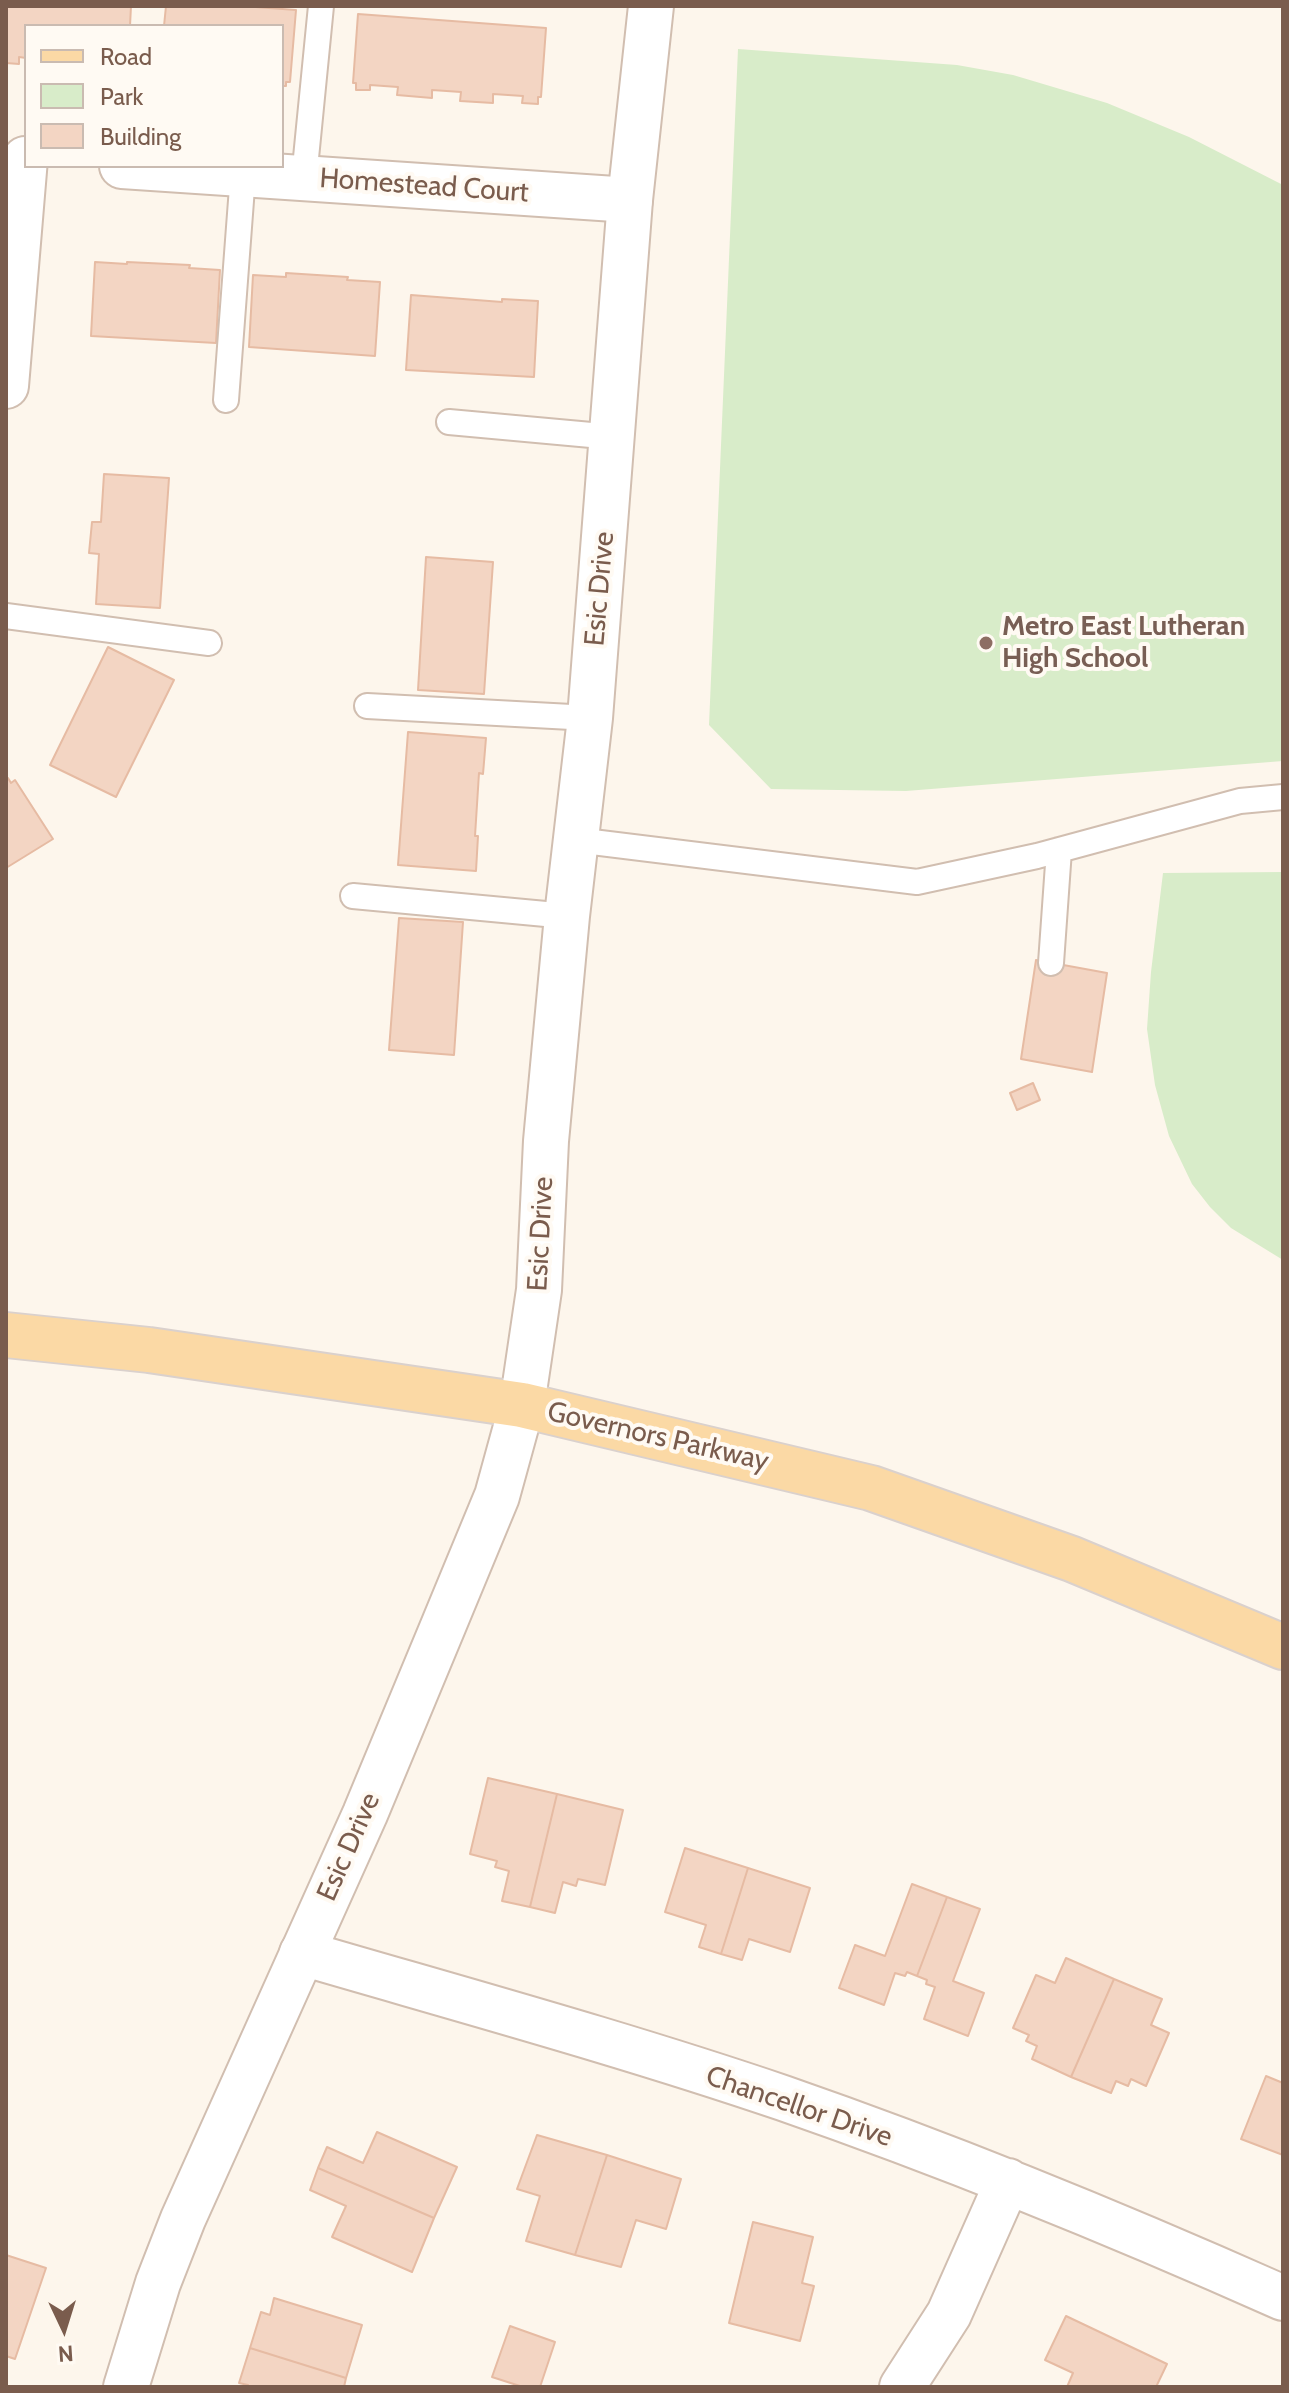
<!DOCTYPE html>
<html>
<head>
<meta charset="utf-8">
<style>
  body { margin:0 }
  #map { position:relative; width:1289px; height:2393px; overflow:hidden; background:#fdf6ec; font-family:Cabin,sans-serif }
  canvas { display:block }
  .frame { position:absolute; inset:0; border:8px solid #7a5c4d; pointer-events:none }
  .legend { position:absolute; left:24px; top:24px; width:260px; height:144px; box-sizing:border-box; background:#fffaf3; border:2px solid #cabbb1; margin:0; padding:10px 14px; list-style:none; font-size:24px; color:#7a5c4d }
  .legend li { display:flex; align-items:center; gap:16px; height:40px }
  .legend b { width:40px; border:2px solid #cabbb1 }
  .north { position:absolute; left:24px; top:2289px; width:80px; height:80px; -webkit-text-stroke:6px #fffaf3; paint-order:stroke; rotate:176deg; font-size:22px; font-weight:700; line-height:32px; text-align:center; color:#7a5c4d }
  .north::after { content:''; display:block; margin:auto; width:28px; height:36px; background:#7a5c4d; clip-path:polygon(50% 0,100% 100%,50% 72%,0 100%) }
</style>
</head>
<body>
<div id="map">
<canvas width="1289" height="2393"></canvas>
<div class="frame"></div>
<ul class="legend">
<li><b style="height:10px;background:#fbd9a5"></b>Road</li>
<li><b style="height:22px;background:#d8ecc9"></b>Park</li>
<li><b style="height:22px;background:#f3d5c3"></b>Building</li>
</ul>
<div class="north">N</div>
</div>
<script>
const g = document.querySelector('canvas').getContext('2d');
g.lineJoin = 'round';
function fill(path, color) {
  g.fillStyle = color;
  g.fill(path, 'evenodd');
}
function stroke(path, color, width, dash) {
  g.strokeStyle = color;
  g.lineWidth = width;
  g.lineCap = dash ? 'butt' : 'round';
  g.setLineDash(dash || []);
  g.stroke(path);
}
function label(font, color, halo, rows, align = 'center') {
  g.font = font + ' Cabin,sans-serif';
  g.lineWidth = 8;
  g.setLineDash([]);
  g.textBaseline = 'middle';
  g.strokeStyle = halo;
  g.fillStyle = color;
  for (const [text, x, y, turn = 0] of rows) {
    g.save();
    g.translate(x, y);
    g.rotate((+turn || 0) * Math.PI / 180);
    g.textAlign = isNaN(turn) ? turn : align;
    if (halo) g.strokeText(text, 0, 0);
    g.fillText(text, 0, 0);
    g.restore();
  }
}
fill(new Path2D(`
  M 738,49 L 957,65 L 1013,75 L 1107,103 L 1189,137 L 1283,185 L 1283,761 L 906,791 L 771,789 L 709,725 Z
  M 1283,872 L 1283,1260 L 1231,1228 L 1210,1207 L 1192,1184 L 1169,1136 L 1155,1085 L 1147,1029 L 1151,972 L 1163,873 Z`), '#d8ecc9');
const building = new Path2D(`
  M 6,6 L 131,6 L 130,26 L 26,26 L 26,58 L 19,57 L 19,64 L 6,63 Z
  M 166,6 L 242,6 L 296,10 L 290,82 L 286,82 L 286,86 L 282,86 L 282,26 L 164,26 Z
  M 358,14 L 546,28 L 541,97 L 538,97 L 538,104 L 522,103 L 523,96 L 493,94 L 493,103 L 460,101 L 461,92 L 432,90 L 432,98 L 397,95 L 398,87 L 370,85 L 370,90 L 356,90 L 356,83 L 353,83 Z
  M 95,262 L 127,264 L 127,262 L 190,265 L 189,268 L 220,270 L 216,343 L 91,336 Z
  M 286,273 L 348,277 L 347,280 L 380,282 L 375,356 L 249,347 L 253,275 L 286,277 Z
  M 411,295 L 502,302 L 502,299 L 538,301 L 534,377 L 406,370 Z
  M 104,474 L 169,478 L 160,608 L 96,604 L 99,554 L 89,553 L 92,522 L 101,522 Z
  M 426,557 L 493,562 L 484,694 L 418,690 Z
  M 108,647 L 174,680 L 116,797 L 50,765 Z
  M 408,732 L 486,738 L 483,774 L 479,773 L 475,836 L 478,836 L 476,871 L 398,865 Z
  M 8,778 L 11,783 L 15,780 L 53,839 L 6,868 L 6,779 Z
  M 399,918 L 463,922 L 454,1055 L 389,1050 Z
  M 1036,960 L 1107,973 L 1092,1072 L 1021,1059 Z
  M 1033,1083 L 1040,1100 L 1017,1110 L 1010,1093 Z
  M 488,1778 L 557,1794 L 530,1907 L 502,1901 L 509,1871 L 495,1867 L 497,1861 L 470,1854 Z
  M 557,1794 L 623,1810 L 605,1885 L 578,1879 L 576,1886 L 563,1882 L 555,1913 L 530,1907 Z
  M 685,1848 L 748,1868 L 721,1954 L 699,1947 L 706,1925 L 665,1912 Z
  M 748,1868 L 810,1888 L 790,1952 L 749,1939 L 742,1960 L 721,1954 Z
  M 912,1884 L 947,1897 L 917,1976 L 907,1972 L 905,1976 L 895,1973 L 884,2005 L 839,1988 L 855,1945 L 885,1956 Z
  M 947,1897 L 980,1909 L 953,1981 L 984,1993 L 968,2036 L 924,2019 L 935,1987 L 926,1984 L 927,1980 L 917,1976 Z
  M 1066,1958 L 1114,1979 L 1071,2077 L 1032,2059 L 1037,2046 L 1026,2041 L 1029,2035 L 1013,2028 L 1036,1975 L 1055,1983 Z
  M 1114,1979 L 1162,1999 L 1151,2025 L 1169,2033 L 1146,2086 L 1131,2079 L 1128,2086 L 1116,2081 L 1111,2093 L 1071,2077 Z
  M 1266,2076 L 1283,2083 L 1283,2155 L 1241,2139 Z
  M 377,2132 L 457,2167 L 434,2218 L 318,2168 L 327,2147 L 363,2163 Z
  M 537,2135 L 607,2155 L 575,2255 L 526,2241 L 540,2196 L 517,2189 Z
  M 607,2155 L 681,2179 L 666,2229 L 636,2220 L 621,2267 L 575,2255 Z
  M 318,2168 L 434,2218 L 412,2272 L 332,2237 L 346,2206 L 310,2190 Z
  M 753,2222 L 813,2237 L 802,2283 L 814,2286 L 800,2341 L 729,2323 Z
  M 6,2255 L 46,2268 L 15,2359 L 6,2356 Z
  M 274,2298 L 362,2325 L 346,2378 L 250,2348 L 261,2312 L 270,2315 Z
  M 1066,2316 L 1167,2364 L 1156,2387 L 1067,2387 L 1073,2373 L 1045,2360 Z
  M 510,2326 L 555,2342 L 540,2387 L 523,2387 L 492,2377 Z
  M 250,2348 L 346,2378 L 344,2387 L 248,2387 L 248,2385 L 239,2383 Z`);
fill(building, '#f3d5c3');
stroke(building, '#e6bba3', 2);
const service = new Path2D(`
  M 304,178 L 321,6
  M 226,400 L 243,174
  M 449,422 L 613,437
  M 6,616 L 209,643
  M 367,706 L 590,718
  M 576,840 L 917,882 L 1037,856 L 1240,801 L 1283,797
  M 353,896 L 567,916
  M 1051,963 L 1059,850`);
const minor = new Path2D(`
  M 122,166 L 630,200
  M 6,386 L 25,159
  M 302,1953 C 463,2000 624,2044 783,2098 C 953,2157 1119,2225 1283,2298
  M 902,2387 L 949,2314 L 1008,2181`);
const tertiary = new Path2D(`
  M 126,2387 L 158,2283 L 183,2219 L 365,1814 L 444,1624 L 497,1496 L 522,1405 L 539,1290 L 546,1141 L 567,916 L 590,718 L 630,200 L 651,6`);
const primary = new Path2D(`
  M 6,1335 L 149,1350 L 522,1405 L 871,1488 L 1072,1559 L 1283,1647`);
stroke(service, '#d1beb0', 28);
stroke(minor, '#d1beb0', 48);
stroke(tertiary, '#d1beb0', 48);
stroke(primary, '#dad1cd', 48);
stroke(service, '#fff', 24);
stroke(minor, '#fff', 44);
stroke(tertiary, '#fff', 44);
stroke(primary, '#fbd9a5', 44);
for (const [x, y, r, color] of [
  [986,643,8,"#8d6e63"]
]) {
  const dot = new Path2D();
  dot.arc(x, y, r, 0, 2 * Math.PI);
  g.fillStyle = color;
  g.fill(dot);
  stroke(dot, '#fffaf3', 3);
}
label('28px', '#7a5c4d', '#fffaf3', [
  ["Homestead Court",424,186,4],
  ["Esic Drive",600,589,-85],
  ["Esic Drive",541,1234,-87],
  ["Governors Parkway",658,1437,13],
  ["Esic Drive",349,1847,-66],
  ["Chancellor Drive",799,2107,19]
]);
label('bold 28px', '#785e54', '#fffaf3', [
  ["Metro East Lutheran",1002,627],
  ["High School",1002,659]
], 'left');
</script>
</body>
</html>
